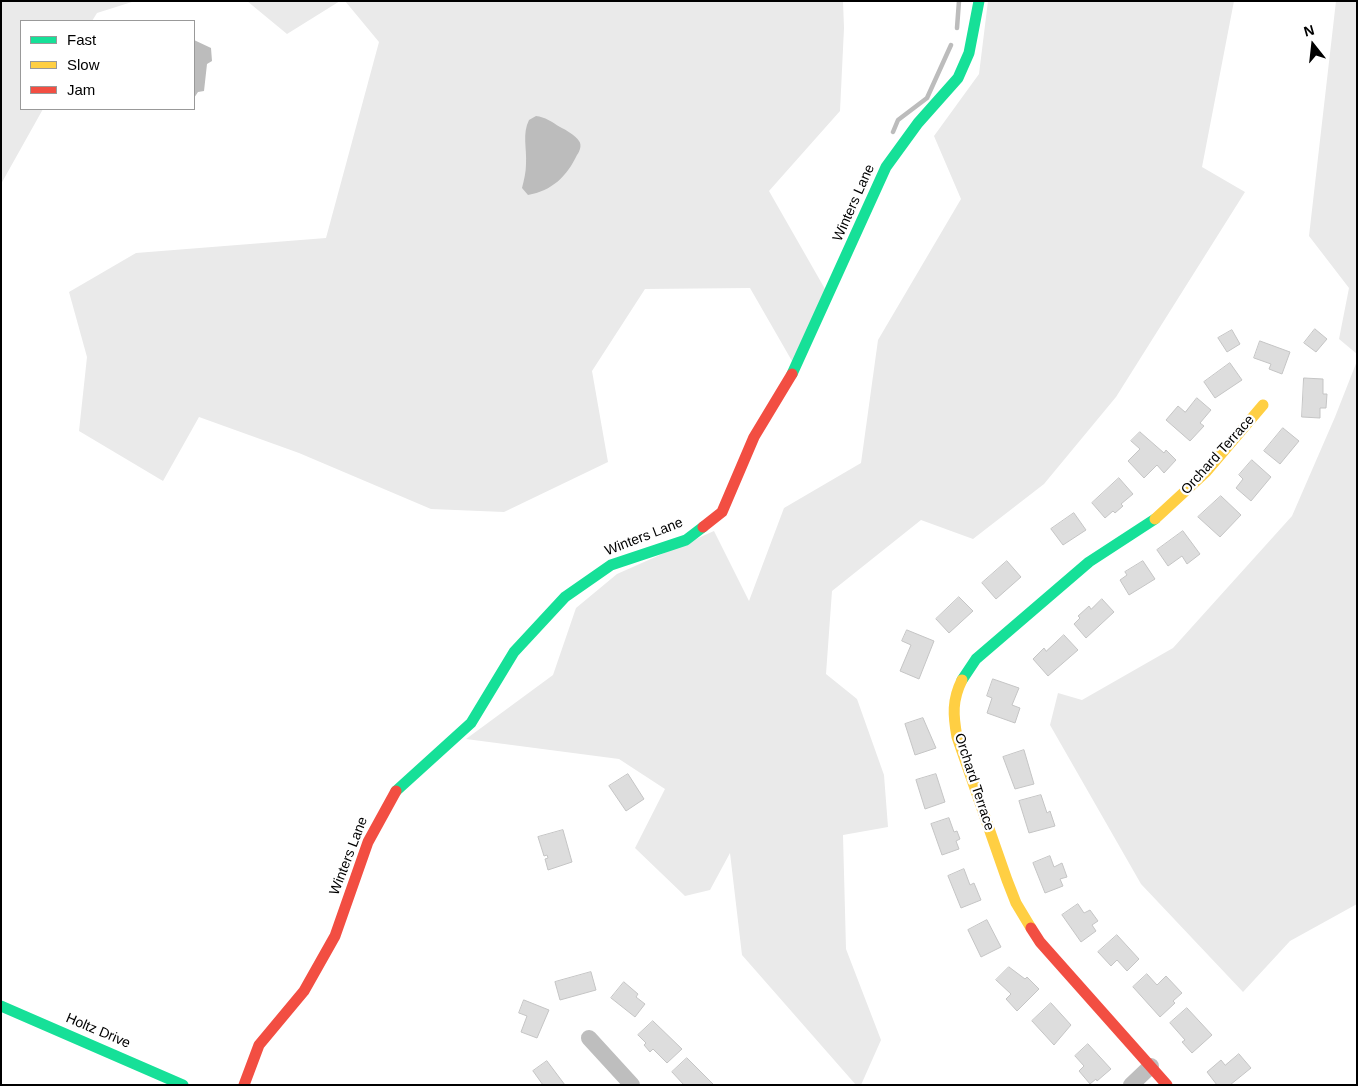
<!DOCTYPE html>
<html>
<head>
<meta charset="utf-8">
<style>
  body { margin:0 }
  #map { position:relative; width:1358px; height:1086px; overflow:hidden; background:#fff; font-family:Helvetica,sans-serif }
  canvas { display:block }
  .frame { position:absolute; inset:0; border:2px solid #000; pointer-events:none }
  .legend { position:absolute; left:20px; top:20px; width:175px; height:90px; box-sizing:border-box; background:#fff; border:1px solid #999; margin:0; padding:6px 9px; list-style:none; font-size:15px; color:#000 }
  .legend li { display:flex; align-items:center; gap:10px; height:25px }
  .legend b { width:25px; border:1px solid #999 }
  .north { position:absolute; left:1288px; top:20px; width:50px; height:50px; -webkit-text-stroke:4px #fff; paint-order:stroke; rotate:344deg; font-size:14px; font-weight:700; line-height:20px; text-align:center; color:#000 }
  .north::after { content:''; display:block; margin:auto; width:18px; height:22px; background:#000; clip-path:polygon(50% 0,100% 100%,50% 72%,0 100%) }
</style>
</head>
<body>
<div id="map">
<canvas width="1358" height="1086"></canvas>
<div class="frame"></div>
<ul class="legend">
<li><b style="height:6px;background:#16e098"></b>Fast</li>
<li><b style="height:6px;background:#ffcf43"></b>Slow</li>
<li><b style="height:6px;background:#f24e42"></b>Jam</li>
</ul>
<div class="north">N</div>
</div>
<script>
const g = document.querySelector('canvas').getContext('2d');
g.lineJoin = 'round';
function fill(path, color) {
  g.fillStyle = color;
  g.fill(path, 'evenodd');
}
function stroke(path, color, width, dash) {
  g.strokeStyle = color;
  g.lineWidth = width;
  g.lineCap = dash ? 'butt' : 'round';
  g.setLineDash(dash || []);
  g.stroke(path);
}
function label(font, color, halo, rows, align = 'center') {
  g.font = font + ' Helvetica,sans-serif';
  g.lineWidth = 4.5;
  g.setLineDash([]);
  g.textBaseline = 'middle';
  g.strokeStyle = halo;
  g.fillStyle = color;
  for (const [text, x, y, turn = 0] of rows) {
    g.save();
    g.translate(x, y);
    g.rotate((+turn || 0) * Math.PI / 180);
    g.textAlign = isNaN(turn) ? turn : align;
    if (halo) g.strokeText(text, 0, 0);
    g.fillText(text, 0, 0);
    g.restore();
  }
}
fill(new Path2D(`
  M 1,1 L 135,1 L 97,13 L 92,21 L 21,21 L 21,109 L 43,109 L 1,184 Z
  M 247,1 L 340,1 L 287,34 Z
  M 345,1 L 843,1 L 844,28 L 840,111 L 769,191 L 829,296 L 796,368 L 750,288 L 645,289 L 592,371 L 608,462 L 504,512 L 431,509 L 299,453 L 199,417 L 163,481 L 79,431 L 87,357 L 69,292 L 136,253 L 326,238 L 379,42 Z
  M 988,1 L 1234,1 L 1202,167 L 1245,192 L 1116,397 L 1044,484 L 973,539 L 921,520 L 832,591 L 826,674 L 857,699 L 884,775 L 888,827 L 843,835 L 846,949 L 881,1040 L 861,1085 L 856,1085 L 742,955 L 730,853 L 710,890 L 685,896 L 635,848 L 665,789 L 619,759 L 466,739 L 553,675 L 576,608 L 617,574 L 714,531 L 749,601 L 784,508 L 861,463 L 878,340 L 961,199 L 934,136 L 979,74 Z
  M 1336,1 L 1357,1 L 1357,354 L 1339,339 L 1349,288 L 1309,236 Z
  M 1357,361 L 1357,904 L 1290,941 L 1243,992 L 1141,884 L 1050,725 L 1058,693 L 1082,700 L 1173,648 L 1292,516 L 1335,417 Z`), '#eaeaea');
fill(new Path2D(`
  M 194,40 L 211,48 L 212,61 L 207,64 L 204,91 L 198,92 L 194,98 Z
  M 536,116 C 545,117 552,122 560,127 C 566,130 575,135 579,141 C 582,145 580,151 577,155 C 567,176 552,191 528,195 L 522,188 C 524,180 526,172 526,164 C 527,148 522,134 529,120 Z`), '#bcbcbc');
stroke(new Path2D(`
  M 957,28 L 959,1
  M 893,132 L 898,120 L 927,98 L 951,45`), '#bcbcbc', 4.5);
const building = new Path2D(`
  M 1315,329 L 1327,339 L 1316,352 L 1304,343 Z
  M 1232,330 L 1240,344 L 1227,352 L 1218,338 Z
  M 1260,341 L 1290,352 L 1282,374 L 1269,369 L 1271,364 L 1254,358 Z
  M 1230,363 L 1242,380 L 1215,398 L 1204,382 Z
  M 1304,378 L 1323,379 L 1323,394 L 1327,394 L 1326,408 L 1320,408 L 1320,418 L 1302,417 Z
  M 1197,398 L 1211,410 L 1200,423 L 1204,426 L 1190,441 L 1166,420 L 1178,406 L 1185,412 Z
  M 1283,428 L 1299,441 L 1280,464 L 1264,451 Z
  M 1140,432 L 1164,453 L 1166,450 L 1176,460 L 1164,473 L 1157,465 L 1144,478 L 1128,461 L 1140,449 L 1131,441 Z
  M 1252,460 L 1271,477 L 1251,501 L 1236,488 L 1243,479 L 1239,475 Z
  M 1119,478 L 1133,494 L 1121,504 L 1123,506 L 1115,513 L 1113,511 L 1105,518 L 1092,503 Z
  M 1221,496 L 1241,515 L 1220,537 L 1198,517 Z
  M 1074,513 L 1086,530 L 1063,545 L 1051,529 Z
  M 1183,531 L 1200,554 L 1187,564 L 1182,556 L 1168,566 L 1157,550 Z
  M 1007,561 L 1021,577 L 996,599 L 982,583 Z
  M 1143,561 L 1155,579 L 1129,595 L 1120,580 L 1127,575 L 1125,572 Z
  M 959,597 L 973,611 L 949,633 L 936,619 Z
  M 1102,599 L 1114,612 L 1086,638 L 1074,624 L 1080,618 L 1078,616 L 1089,606 L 1091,609 Z
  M 907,630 L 934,641 L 919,679 L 900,671 L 911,645 L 902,641 Z
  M 1064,635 L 1078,650 L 1048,676 L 1033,659 L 1044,648 L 1046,651 Z
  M 993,679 L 1019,688 L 1012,705 L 1020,708 L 1015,723 L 987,713 L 992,698 L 987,696 Z
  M 923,718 L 936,748 L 915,755 L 905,724 Z
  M 1024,750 L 1034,784 L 1015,789 L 1003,757 Z
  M 628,774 L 644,799 L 626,811 L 609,786 Z
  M 936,774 L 945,802 L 925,809 L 916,780 Z
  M 1041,795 L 1047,813 L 1050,811 L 1055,826 L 1029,833 L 1019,801 Z
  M 949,818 L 954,832 L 957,831 L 960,839 L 956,841 L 959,849 L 942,855 L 931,824 Z
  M 563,830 L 572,862 L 548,870 L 545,859 L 548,858 L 547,855 L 544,856 L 538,837 Z
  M 1050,856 L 1054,867 L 1062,863 L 1067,877 L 1060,879 L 1063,886 L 1045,893 L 1033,863 Z
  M 964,869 L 970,885 L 974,883 L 981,900 L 961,908 L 948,876 Z
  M 1078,904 L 1084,913 L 1090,910 L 1098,921 L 1092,925 L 1096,931 L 1081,942 L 1062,915 Z
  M 987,920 L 1001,947 L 981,957 L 968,930 Z
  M 1117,935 L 1139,959 L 1127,971 L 1117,960 L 1111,966 L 1098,952 Z
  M 1009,967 L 1025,979 L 1027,977 L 1039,989 L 1017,1011 L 1006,999 L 1011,994 L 996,980 Z
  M 591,972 L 596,990 L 560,1000 L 555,982 Z
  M 1147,974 L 1157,985 L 1166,976 L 1182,993 L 1173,1001 L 1175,1003 L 1160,1017 L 1133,987 Z
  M 624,982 L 638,994 L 636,997 L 645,1004 L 635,1017 L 611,998 Z
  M 524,1000 L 549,1010 L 537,1038 L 521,1032 L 527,1016 L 519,1013 Z
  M 1051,1003 L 1071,1025 L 1054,1045 L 1032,1021 Z
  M 1187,1008 L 1212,1035 L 1192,1053 L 1182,1042 L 1185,1040 L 1170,1023 Z
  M 653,1021 L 682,1049 L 667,1063 L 653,1049 L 650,1052 L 644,1045 L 646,1043 L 638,1035 Z
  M 1088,1044 L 1111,1069 L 1097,1081 L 1096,1079 L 1090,1084 L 1079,1071 L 1084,1066 L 1075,1056 Z
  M 1239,1054 L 1251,1068 L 1230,1085 L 1217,1085 L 1207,1072 L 1221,1060 L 1225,1065 Z
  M 687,1058 L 714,1085 L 684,1085 L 672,1072 Z
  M 547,1061 L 565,1085 L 543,1085 L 533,1071 Z`);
fill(building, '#ddd');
stroke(building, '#c5c5c5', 1);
stroke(new Path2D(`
  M 589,1038 L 632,1085
  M 1131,1085 L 1151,1066`), '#bebebe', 16);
stroke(new Path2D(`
  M 792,374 L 886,167 L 918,123 L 958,78 L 969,53 L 979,1
  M 962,680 L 976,659 L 1089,562 L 1155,519
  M 396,791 L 471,723 L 514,652 L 565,597 L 611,565 L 686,540 L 703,527
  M 1,1006 L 183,1085`), '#16e098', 11);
stroke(new Path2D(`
  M 1155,519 L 1206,472 L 1263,405
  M 962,680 C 952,700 953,715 957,737 L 1007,880 L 1016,903 L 1031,928`), '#ffcf43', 11);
stroke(new Path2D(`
  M 703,527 L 722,512 L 754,437 L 792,374
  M 1031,928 L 1040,942 L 1167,1085
  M 244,1085 L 259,1045 L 304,991 L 335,936 L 368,842 L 396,791`), '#f24e42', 11);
label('14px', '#000', '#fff', [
  ["Winters Lane",854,203,-66],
  ["Orchard Terrace",1218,455,-48],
  ["Winters Lane",644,537,-21],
  ["Orchard Terrace",974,782,72],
  ["Winters Lane",349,856,-69],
  ["Holtz Drive",98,1031,23]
]);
</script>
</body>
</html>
